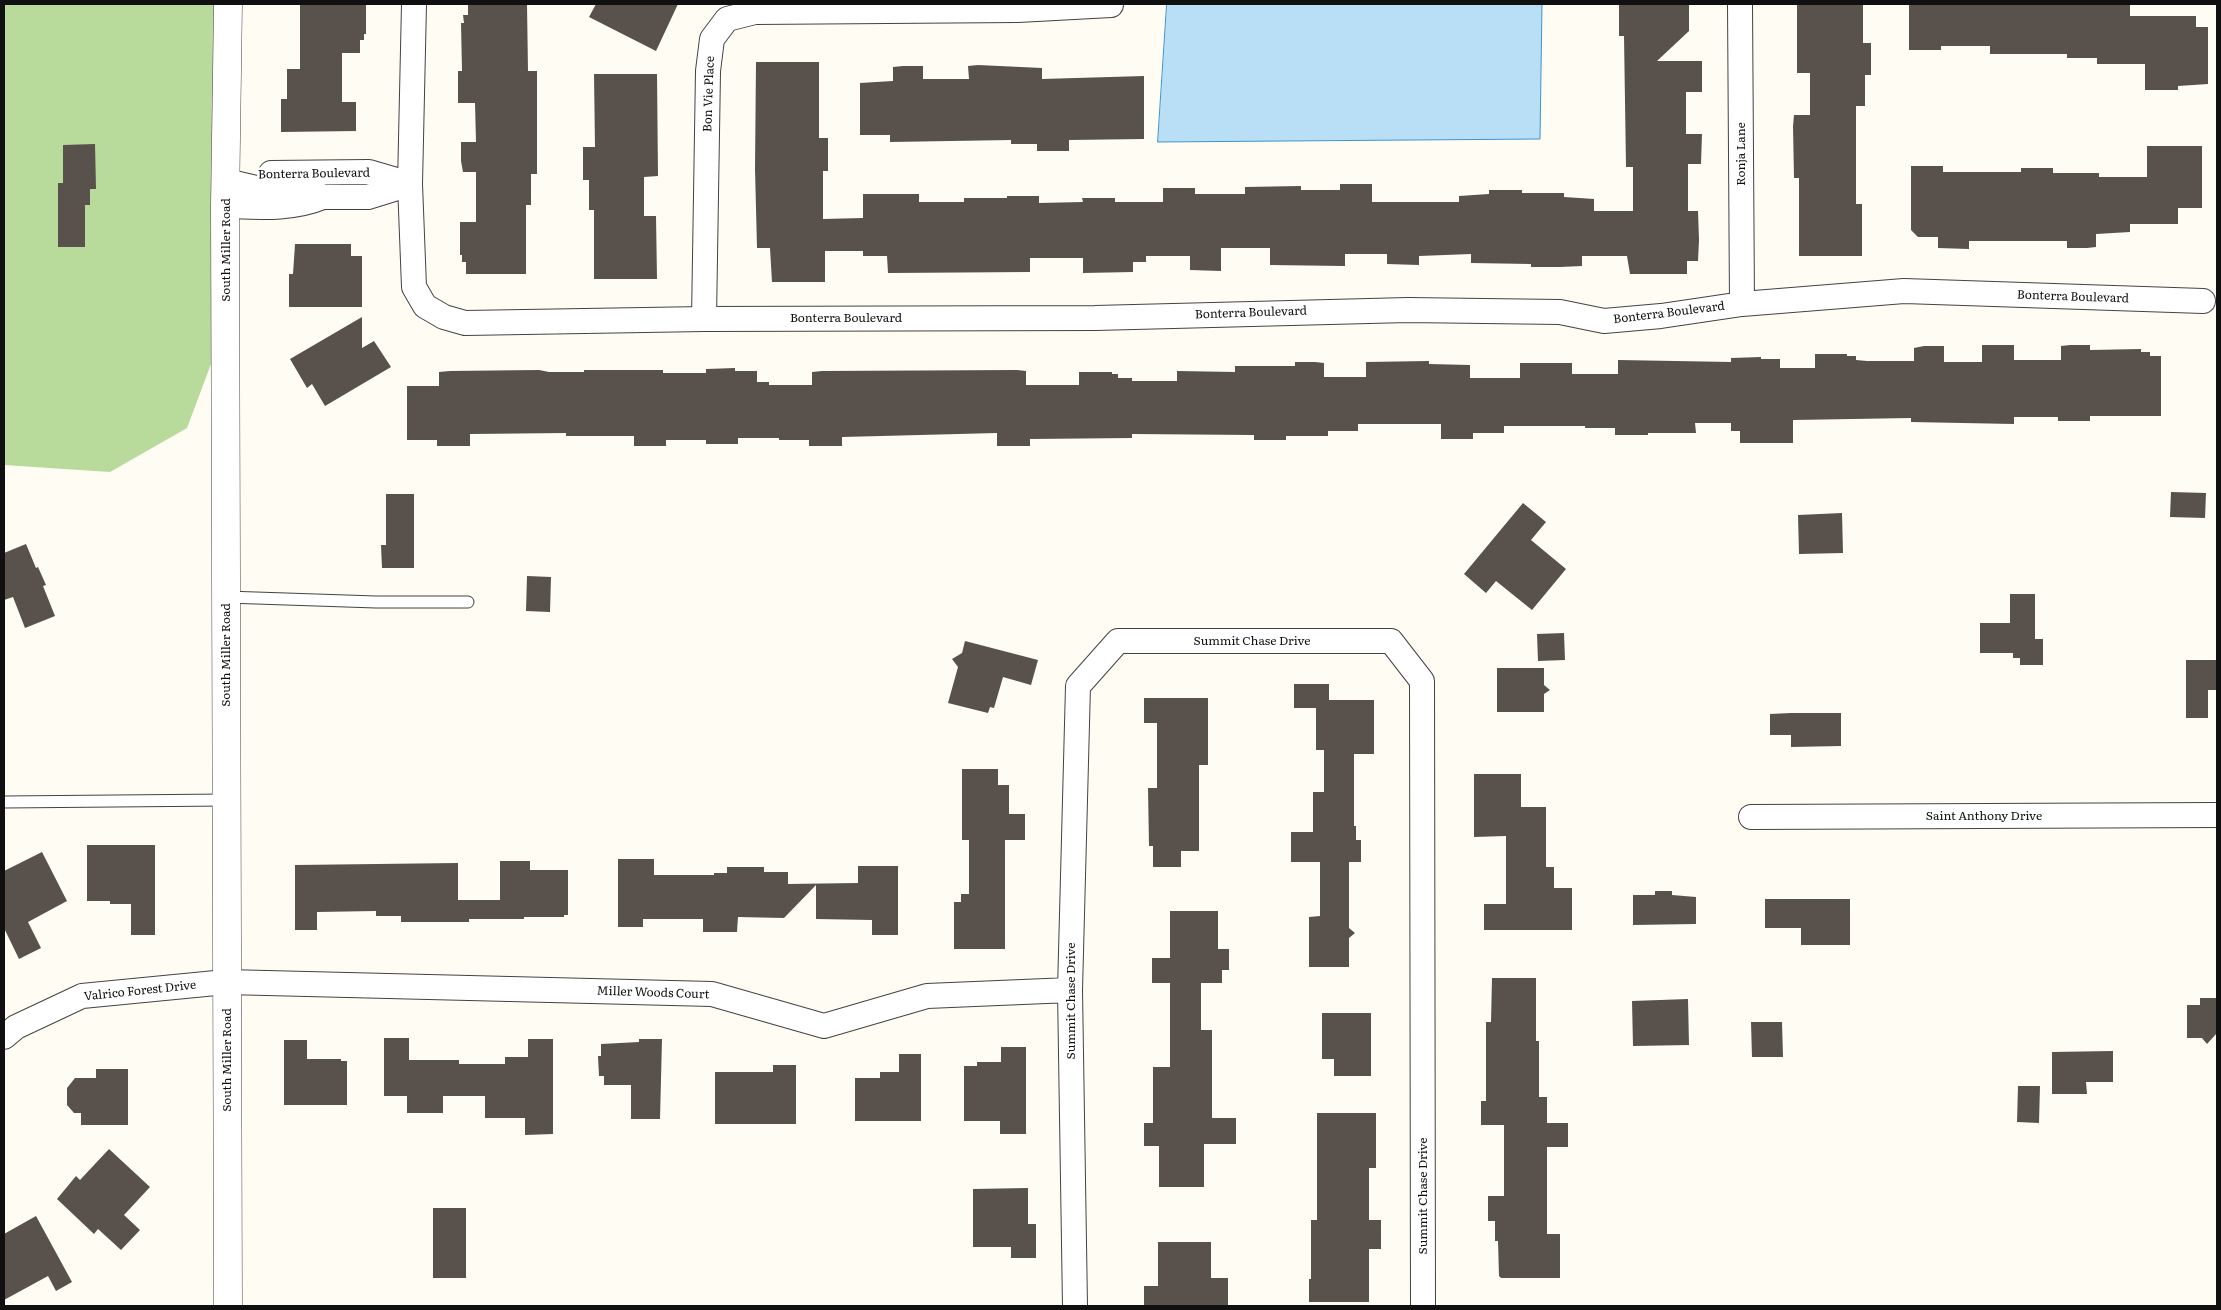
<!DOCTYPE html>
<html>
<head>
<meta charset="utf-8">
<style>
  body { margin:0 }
  #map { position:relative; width:2221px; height:1310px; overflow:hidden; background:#fffcf3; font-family:Literata,serif }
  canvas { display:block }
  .frame { position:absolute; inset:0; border:5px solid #101010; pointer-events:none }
</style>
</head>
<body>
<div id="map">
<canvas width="2221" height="1310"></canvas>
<div class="frame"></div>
</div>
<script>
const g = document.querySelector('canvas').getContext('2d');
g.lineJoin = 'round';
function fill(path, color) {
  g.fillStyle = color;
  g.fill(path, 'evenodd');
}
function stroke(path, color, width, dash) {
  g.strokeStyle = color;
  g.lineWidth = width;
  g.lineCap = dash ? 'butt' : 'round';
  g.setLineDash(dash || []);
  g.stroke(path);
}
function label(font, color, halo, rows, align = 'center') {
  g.font = font + ' Literata,serif';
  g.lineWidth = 5;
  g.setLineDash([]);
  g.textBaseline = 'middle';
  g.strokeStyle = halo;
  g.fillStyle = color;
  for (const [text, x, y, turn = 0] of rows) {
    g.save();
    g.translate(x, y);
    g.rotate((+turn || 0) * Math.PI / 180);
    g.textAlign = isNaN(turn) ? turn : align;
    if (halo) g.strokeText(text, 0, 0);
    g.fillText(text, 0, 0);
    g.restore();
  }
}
fill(new Path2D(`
  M 4,4 L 216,4 L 212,171 L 214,182 L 214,356 L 187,428 L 110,472 L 4,465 Z`), '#b8da9b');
const water = new Path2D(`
  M 1167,4 L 1542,4 L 1540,139 L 1158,142 Z`);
fill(water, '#b8dff6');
stroke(water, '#3f94cc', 1);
fill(new Path2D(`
  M 300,4 L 366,4 L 366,34 L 364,34 L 364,40 L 360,40 L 360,53 L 342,53 L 342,102 L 356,102 L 356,131 L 281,132 L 281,99 L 287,99 L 287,69 L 300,69 Z
  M 468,4 L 527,4 L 528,71 L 537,71 L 537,174 L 531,174 L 531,205 L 526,205 L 526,274 L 466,274 L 466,262 L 462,262 L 462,255 L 460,255 L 460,222 L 476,222 L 476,172 L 463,172 L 461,161 L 461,142 L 476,142 L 475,103 L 458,103 L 458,71 L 462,71 L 461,23 L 464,23 L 463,15 L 468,15 Z
  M 596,4 L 678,4 L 656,51 L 589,17 Z
  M 1619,4 L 1689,4 L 1689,31 L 1657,61 L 1702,61 L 1702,92 L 1686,92 L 1686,134 L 1702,134 L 1701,164 L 1688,164 L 1688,211 L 1698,211 L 1699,240 L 1698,261 L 1687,261 L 1687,274 L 1630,274 L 1627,256 L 1582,256 L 1582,266 L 1560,267 L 1531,267 L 1531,264 L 1471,263 L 1471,254 L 1419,256 L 1419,265 L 1387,264 L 1387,254 L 1345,254 L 1345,266 L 1270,265 L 1270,248 L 1221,248 L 1221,271 L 1190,270 L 1190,256 L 1146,256 L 1146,262 L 1133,262 L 1133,272 L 1083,273 L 1083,258 L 1030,258 L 1030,272 L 888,273 L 887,256 L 863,256 L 863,251 L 825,251 L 825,282 L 772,282 L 770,248 L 757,248 L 755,169 L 756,62 L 819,62 L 819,138 L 828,138 L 828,171 L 823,171 L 823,219 L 863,218 L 863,194 L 919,194 L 919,202 L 964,202 L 964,198 L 1007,198 L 1007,196 L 1039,196 L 1039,203 L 1083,202 L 1082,198 L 1115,198 L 1115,202 L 1163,202 L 1163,188 L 1195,188 L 1195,194 L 1245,194 L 1245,187 L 1301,186 L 1301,190 L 1340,190 L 1340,184 L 1372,184 L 1372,202 L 1459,202 L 1459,196 L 1489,194 L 1489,190 L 1522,190 L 1522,193 L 1564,193 L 1564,197 L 1594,199 L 1594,211 L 1633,211 L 1633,167 L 1626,167 L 1624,36 L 1619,36 Z
  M 1797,4 L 1863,4 L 1863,43 L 1871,43 L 1871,75 L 1865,75 L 1865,106 L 1856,106 L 1856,204 L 1862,204 L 1862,256 L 1799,256 L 1799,178 L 1794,178 L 1793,126 L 1794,115 L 1810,115 L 1810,73 L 1797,73 Z
  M 1909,4 L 2130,4 L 2130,16 L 2196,16 L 2196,27 L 2208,27 L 2208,84 L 2178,86 L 2178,90 L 2145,90 L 2145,64 L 2097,64 L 2097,58 L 2067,58 L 2067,54 L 1990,54 L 1990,46 L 1941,46 L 1941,50 L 1909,50 Z
  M 978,65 L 1042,68 L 1042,79 L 1144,76 L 1144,139 L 1069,140 L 1069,151 L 1037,151 L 1037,144 L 1011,144 L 1011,140 L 890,142 L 890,135 L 860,135 L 860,83 L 893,81 L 893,67 L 903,66 L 923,66 L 923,79 L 969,79 L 968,66 Z
  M 594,74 L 657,74 L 658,176 L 644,177 L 644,216 L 656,216 L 657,279 L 594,279 L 594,210 L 589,210 L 589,180 L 583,180 L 583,147 L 595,147 Z
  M 95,144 L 96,189 L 90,189 L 90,205 L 85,205 L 85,247 L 58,247 L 58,183 L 63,183 L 63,145 Z
  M 2147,146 L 2202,146 L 2202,208 L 2178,208 L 2178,224 L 2130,224 L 2130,232 L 2096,234 L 2096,247 L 2087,248 L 2067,248 L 2067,241 L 1969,241 L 1969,249 L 1938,248 L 1938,237 L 1918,237 L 1911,230 L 1911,166 L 1943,166 L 1943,172 L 2021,172 L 2021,168 L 2053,168 L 2053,173 L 2099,173 L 2099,177 L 2147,177 Z
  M 295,244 L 351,244 L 351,256 L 362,256 L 362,307 L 289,307 L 289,274 L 293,274 Z
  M 362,317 L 362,348 L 374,341 L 391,367 L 325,406 L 312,384 L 307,388 L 290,359 Z
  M 1982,345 L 2014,345 L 2014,360 L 2061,360 L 2061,346 L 2070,345 L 2090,345 L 2090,350 L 2141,349 L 2141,352 L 2150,352 L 2150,356 L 2161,356 L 2161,416 L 2090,416 L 2090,421 L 2058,421 L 2058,417 L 2014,417 L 2014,424 L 1911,422 L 1911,418 L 1793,420 L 1793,443 L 1740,443 L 1740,431 L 1731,431 L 1731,423 L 1695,423 L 1696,433 L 1648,433 L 1648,435 L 1615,435 L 1615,428 L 1585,428 L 1585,426 L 1504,426 L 1504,433 L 1473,433 L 1473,439 L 1441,439 L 1441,424 L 1358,424 L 1358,431 L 1328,431 L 1328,436 L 1286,436 L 1286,440 L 1254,440 L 1254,435 L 1132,434 L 1132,438 L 1030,439 L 1030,446 L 997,446 L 997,433 L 842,437 L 842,446 L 809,446 L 809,440 L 779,440 L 779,438 L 738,438 L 738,444 L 706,444 L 706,440 L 666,440 L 666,446 L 634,446 L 634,436 L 566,436 L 566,433 L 470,434 L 470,446 L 437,446 L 437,440 L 407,440 L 407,386 L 439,386 L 439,372 L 450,371 L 539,370 L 549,372 L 584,372 L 584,370 L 663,370 L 663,373 L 706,373 L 706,369 L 735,368 L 735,371 L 757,371 L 757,382 L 769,382 L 769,385 L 812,385 L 812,372 L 822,371 L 1017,370 L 1026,371 L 1026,385 L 1079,385 L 1079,372 L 1112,372 L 1112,374 L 1118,374 L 1118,378 L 1132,378 L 1132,381 L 1177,381 L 1177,371 L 1235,372 L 1235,366 L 1295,366 L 1295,362 L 1315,362 L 1324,363 L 1324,377 L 1366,377 L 1366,362 L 1429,361 L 1429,364 L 1470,365 L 1470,378 L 1520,378 L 1520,363 L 1572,363 L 1572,374 L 1618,374 L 1618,360 L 1731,362 L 1731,358 L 1761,357 L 1761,359 L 1780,359 L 1780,368 L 1815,368 L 1815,354 L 1847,354 L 1847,356 L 1856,356 L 1856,360 L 1867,361 L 1914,361 L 1914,348 L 1924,346 L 1944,346 L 1944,362 L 1982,362 Z
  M 2171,492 L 2206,493 L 2205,518 L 2170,517 Z
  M 386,494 L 414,494 L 414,568 L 382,568 L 381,545 L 386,545 Z
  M 1523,503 L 1546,522 L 1531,540 L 1566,569 L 1532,610 L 1496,581 L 1486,593 L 1464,574 Z
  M 1842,513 L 1843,553 L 1799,554 L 1798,515 Z
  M 26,544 L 36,568 L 38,567 L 46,585 L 43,586 L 55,616 L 25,628 L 13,597 L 4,600 L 4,553 Z
  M 527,576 L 551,577 L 550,612 L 526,611 Z
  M 2010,594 L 2035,594 L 2035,639 L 2043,639 L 2043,665 L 2020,665 L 2020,658 L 2013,658 L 2013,653 L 1980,653 L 1980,623 L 2010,623 Z
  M 1564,633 L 1565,660 L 1538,661 L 1537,634 Z
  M 965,641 L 1038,660 L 1031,685 L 1003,677 L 994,708 L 990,707 L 988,713 L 948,703 L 958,667 L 952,659 L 962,653 Z
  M 2186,660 L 2217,660 L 2217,690 L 2208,690 L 2208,718 L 2186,718 Z
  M 1497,668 L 1544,668 L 1544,685 L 1550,690 L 1544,694 L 1544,712 L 1497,712 Z
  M 1294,684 L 1329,684 L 1329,700 L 1374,700 L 1374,754 L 1354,754 L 1354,826 L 1356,826 L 1356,840 L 1361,840 L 1361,862 L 1349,862 L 1349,928 L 1355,933 L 1349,938 L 1349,967 L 1309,967 L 1309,917 L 1320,916 L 1320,862 L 1291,862 L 1291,832 L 1313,832 L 1313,792 L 1324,792 L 1324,750 L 1316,750 L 1316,708 L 1294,708 Z
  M 1144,698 L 1208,698 L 1208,765 L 1199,765 L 1199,851 L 1181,851 L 1181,867 L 1153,867 L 1153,846 L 1149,846 L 1148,788 L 1157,788 L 1157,723 L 1144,723 Z
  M 1791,713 L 1841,713 L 1841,746 L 1791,747 L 1791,735 L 1770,735 L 1770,714 Z
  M 962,769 L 998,769 L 998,785 L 1009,785 L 1009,814 L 1025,814 L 1025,840 L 1005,840 L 1005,949 L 954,949 L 954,902 L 961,902 L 961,894 L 969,894 L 969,840 L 962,840 Z
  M 1474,774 L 1521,774 L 1521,807 L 1546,807 L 1546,867 L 1554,867 L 1554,888 L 1572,888 L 1572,930 L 1484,930 L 1484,904 L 1506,904 L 1506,836 L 1474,837 Z
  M 87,845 L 155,845 L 155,935 L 131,935 L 131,904 L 110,904 L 110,901 L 87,901 Z
  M 42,852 L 67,901 L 28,922 L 41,948 L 19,959 L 4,928 L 4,871 Z
  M 618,859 L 654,859 L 654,875 L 714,875 L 714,873 L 727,873 L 727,867 L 764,867 L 764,872 L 788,872 L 788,884 L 858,883 L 858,866 L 898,866 L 898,935 L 872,935 L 872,920 L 816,919 L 816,885 L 784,918 L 738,917 L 737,932 L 703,932 L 703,919 L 643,919 L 643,927 L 618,927 Z
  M 500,861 L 530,861 L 530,870 L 568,870 L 568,915 L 564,915 L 564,917 L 524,917 L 524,919 L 469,919 L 469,922 L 401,922 L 401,916 L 376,916 L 376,911 L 317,912 L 317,930 L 295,930 L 295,865 L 458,863 L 458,900 L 500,900 Z
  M 1655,891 L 1672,891 L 1672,895 L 1696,897 L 1696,924 L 1633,925 L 1633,895 L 1655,895 Z
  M 1765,899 L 1850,899 L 1850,945 L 1801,945 L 1801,928 L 1765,928 Z
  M 1170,911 L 1218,911 L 1218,949 L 1229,949 L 1229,970 L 1222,970 L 1222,983 L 1201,983 L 1201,1030 L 1212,1030 L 1212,1118 L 1236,1118 L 1236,1144 L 1204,1144 L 1204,1187 L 1159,1187 L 1159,1146 L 1144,1146 L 1144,1123 L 1153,1123 L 1153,1067 L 1170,1067 L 1170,983 L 1152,983 L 1152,958 L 1170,958 Z
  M 1492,978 L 1536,978 L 1536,1041 L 1539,1041 L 1539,1097 L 1547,1097 L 1547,1123 L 1568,1123 L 1568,1147 L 1547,1147 L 1547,1234 L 1560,1234 L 1560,1278 L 1501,1278 L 1499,1276 L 1498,1241 L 1495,1241 L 1495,1221 L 1488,1221 L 1488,1196 L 1504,1196 L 1504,1125 L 1481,1125 L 1481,1101 L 1486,1101 L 1486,1022 L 1491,1022 Z
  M 2200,998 L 2217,998 L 2217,1033 L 2207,1044 L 2202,1038 L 2187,1038 L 2187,1005 L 2200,1005 Z
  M 1688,999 L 1689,1045 L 1633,1046 L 1632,1001 Z
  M 1322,1013 L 1371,1013 L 1371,1076 L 1334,1076 L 1334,1059 L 1322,1059 Z
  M 1751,1022 L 1782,1022 L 1783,1057 L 1752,1057 Z
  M 384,1038 L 409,1038 L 409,1060 L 459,1060 L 459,1064 L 505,1064 L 505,1057 L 528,1057 L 528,1039 L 553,1039 L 553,1134 L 525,1135 L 525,1118 L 485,1118 L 485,1096 L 443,1096 L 443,1113 L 407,1113 L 407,1096 L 384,1096 Z
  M 639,1039 L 662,1039 L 660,1119 L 631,1119 L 631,1085 L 604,1085 L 604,1076 L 599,1076 L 598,1056 L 601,1056 L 601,1044 L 639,1042 Z
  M 284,1040 L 307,1040 L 307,1059 L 341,1059 L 341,1061 L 347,1061 L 347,1105 L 284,1105 Z
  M 1001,1047 L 1026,1047 L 1026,1134 L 1000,1134 L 1000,1121 L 964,1121 L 964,1066 L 977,1066 L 977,1062 L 1001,1062 Z
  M 2113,1051 L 2113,1082 L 2086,1082 L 2087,1094 L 2052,1094 L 2052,1052 Z
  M 899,1054 L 921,1054 L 921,1121 L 855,1121 L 855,1078 L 880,1078 L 880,1072 L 899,1072 Z
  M 773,1065 L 796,1065 L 796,1124 L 715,1124 L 715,1072 L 773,1072 Z
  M 96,1069 L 128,1069 L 128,1125 L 81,1125 L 81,1113 L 74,1113 L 67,1105 L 67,1088 L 75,1078 L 96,1078 Z
  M 2018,1086 L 2040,1086 L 2039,1123 L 2017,1122 Z
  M 1317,1113 L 1376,1113 L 1376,1168 L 1369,1168 L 1369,1220 L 1381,1220 L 1381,1249 L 1369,1249 L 1369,1302 L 1309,1302 L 1309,1279 L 1311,1279 L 1311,1220 L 1317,1220 Z
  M 109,1149 L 150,1187 L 124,1215 L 140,1230 L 121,1250 L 98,1229 L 94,1234 L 57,1199 L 76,1176 L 80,1180 Z
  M 1028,1188 L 1028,1224 L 1036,1224 L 1036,1258 L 1011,1258 L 1011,1247 L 973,1247 L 973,1189 Z
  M 433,1208 L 466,1208 L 466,1278 L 433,1278 Z
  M 36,1216 L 72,1282 L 56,1291 L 48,1276 L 4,1300 L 4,1234 Z
  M 1158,1242 L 1211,1242 L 1211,1278 L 1228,1278 L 1228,1306 L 1144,1306 L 1144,1286 L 1158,1286 Z`), '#58514c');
const service = new Path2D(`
  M 226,597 L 376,602 L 468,602
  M 4,802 L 226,800`);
const minor = new Path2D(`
  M 414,4 L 410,184 L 414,287 L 425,306 L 444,317 L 465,323 L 704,319 L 1095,318 L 1408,310 L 1560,312 L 1604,321 L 1661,316 L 1742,304 L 1904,291 L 2203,301
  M 1740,4 L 1742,304
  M 271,173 L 369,172 L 410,184
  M 226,181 L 256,188 L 303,189 L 323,197 L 368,197 L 410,184
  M 225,206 C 258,207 292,210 323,197
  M 704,319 L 708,71 L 712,39 L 727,19 L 755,12 L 1018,10 L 1111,5
  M 1751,817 L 2217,815
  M 4,1037 L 16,1027 L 82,996 L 226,982 L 712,994 L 824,1026 L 927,996 L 1070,990
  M 1075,1306 L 1070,990 L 1078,686 L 1118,641 L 1391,641 L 1422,681 L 1423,1306`);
const tertiary = new Path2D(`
  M 228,4 L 225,206 L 228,1306`);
stroke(service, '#434343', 13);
stroke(minor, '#434343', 26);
stroke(tertiary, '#434343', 29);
stroke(service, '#fff', 11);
stroke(minor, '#fff', 24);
stroke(tertiary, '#fff', 28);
label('12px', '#101010', '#fff', [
  ["Bon Vie Place",709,94,-88],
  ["Ronja Lane",1741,154,-90],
  ["Bonterra Boulevard",314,174,-1],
  ["South Miller Road",226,250,-90],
  ["Bonterra Boulevard",2073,297,2],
  ["Bonterra Boulevard",1251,313,-2],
  ["Bonterra Boulevard",1669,313,-7],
  ["Bonterra Boulevard",846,318],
  ["Summit Chase Drive",1252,641],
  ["South Miller Road",226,655,-90],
  ["Saint Anthony Drive",1984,816],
  ["Valrico Forest Drive",140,991,-6],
  ["Miller Woods Court",653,993,2],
  ["Summit Chase Drive",1071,1001,-90],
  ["South Miller Road",227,1060,-90],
  ["Summit Chase Drive",1423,1196,-90]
]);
</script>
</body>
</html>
